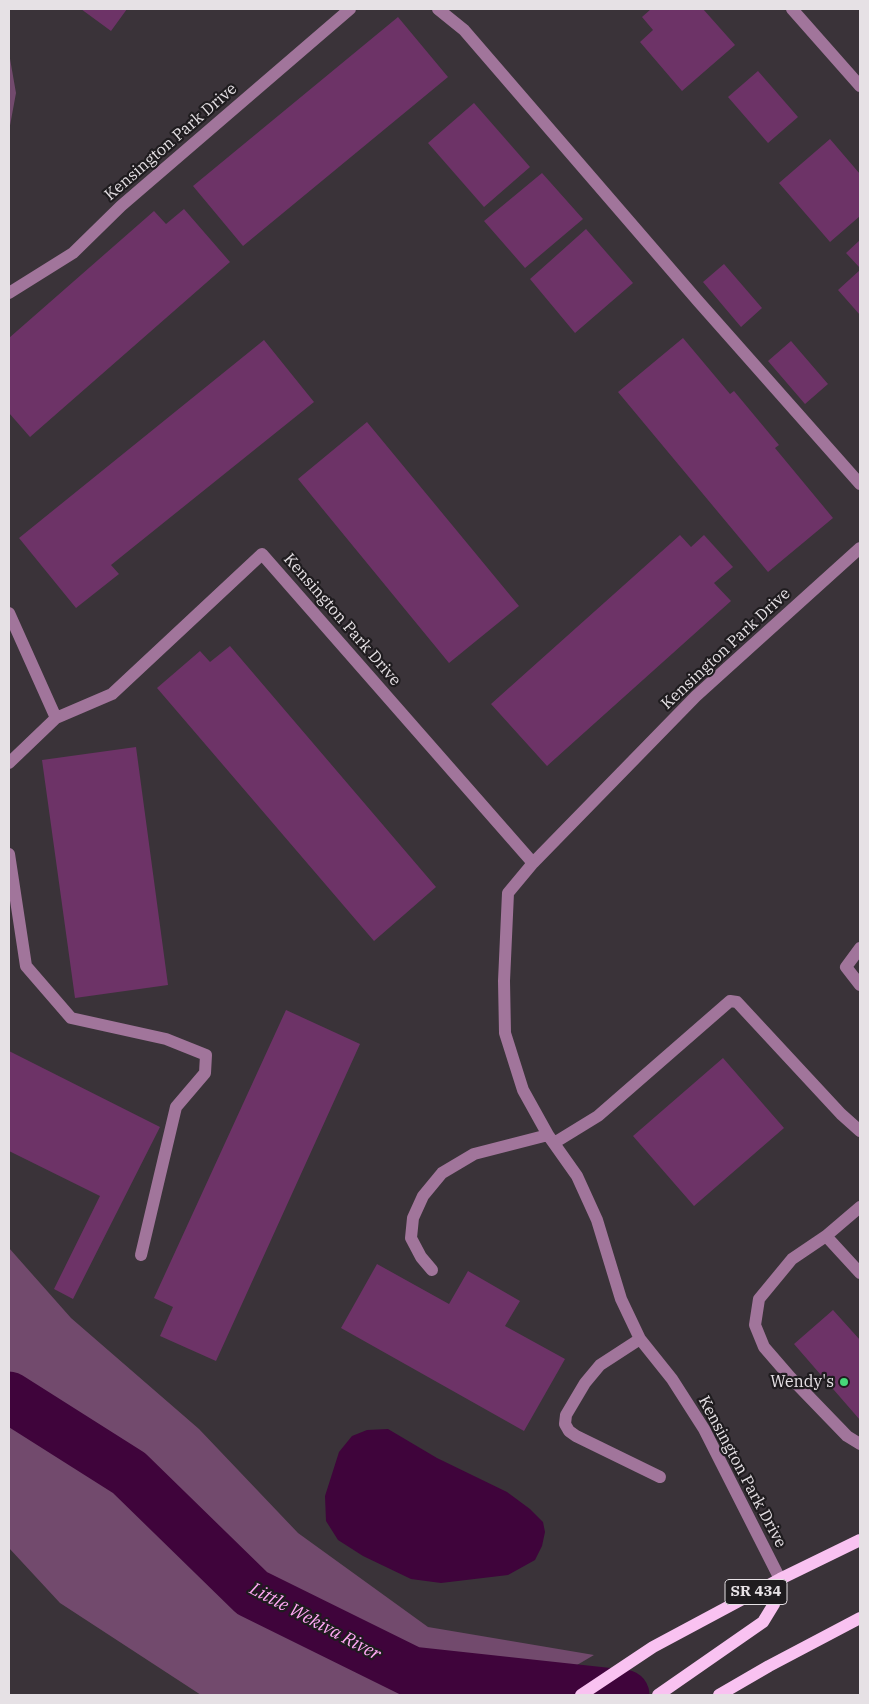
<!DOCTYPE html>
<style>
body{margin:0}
#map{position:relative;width:869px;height:1704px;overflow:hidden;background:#3a3339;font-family:"IBM Plex Serif",serif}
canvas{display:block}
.frame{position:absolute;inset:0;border:10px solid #e6e1e5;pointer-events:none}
</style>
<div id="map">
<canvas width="869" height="1704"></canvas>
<div class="frame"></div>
</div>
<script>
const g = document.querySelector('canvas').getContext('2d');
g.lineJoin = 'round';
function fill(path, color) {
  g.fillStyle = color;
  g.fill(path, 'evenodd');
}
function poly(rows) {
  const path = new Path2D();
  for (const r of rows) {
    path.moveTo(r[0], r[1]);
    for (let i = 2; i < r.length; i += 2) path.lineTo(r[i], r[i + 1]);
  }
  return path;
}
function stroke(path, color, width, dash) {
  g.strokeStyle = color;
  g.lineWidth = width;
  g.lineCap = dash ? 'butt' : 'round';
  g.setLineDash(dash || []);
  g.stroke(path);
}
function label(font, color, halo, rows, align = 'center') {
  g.font = font + ' "IBM Plex Serif",serif';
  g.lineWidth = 4.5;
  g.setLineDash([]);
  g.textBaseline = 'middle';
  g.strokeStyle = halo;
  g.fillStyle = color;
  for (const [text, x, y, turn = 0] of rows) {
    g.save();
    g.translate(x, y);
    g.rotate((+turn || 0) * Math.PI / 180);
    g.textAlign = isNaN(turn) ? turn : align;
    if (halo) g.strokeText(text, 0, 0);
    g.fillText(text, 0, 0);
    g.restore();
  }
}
fill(poly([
 [9,53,16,93,9,131],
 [9,1248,71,1318,199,1429,298,1533,428,1627,594,1655,560,1675,530,1695,201,1695,60,1603,9,1548]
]), '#724a6d');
fill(poly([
 [388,1429,437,1458,507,1492,530,1509,543,1522,545,1532,542,1546,535,1560,508,1575,441,1583,411,1579,363,1556,338,1540,326,1521,325,1496,339,1452,352,1436,367,1430]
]), '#3f043b');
stroke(poly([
 [9,1397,129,1473,252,1593,412,1672,624,1695]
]), '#3f043b', 51);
fill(poly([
 [81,9,127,9,111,31],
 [651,9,703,9,735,45,682,91,640,42,653,30,642,17],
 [398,17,448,77,243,246,193,186],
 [758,71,798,117,768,143,728,97],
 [474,103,530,167,484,207,428,143],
 [830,139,860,174,860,216,830,242,779,183],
 [542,173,583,219,525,268,484,221],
 [184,209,230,262,30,437,9,413,9,338,154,211,166,224],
 [586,229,633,283,575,333,530,279],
 [860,240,860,268,846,253],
 [724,264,762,308,741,327,703,282],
 [860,270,860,315,838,290],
 [683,338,730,394,734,391,779,445,775,448,833,518,768,572,618,392],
 [264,340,314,402,111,565,119,574,76,608,19,538],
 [791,341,828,384,805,404,768,361],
 [367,422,519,606,449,663,298,479],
 [680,535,691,547,704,535,733,567,714,583,731,601,547,766,491,704],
 [230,646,436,887,374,941,157,688,200,651,210,662],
 [136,747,168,985,75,998,42,760],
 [286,1010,360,1044,216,1361,160,1336,173,1307,154,1298],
 [9,1051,160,1127,73,1299,54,1289,100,1196,9,1151],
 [723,1058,784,1128,694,1206,633,1136],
 [377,1264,449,1304,468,1271,520,1301,505,1326,565,1359,524,1431,341,1328],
 [833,1310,860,1340,860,1420,794,1344]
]), '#6d3367');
stroke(poly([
 [438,9,464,30,698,301,860,484],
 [792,9,860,86],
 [9,293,73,253,121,206,350,9],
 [9,613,56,718],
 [9,763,56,718,112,694,262,554,533,863],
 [9,854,26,966,71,1018,166,1039,206,1055,205,1073,176,1107,141,1255],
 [860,948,846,967,860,985],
 [554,1143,598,1116,730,1001,737,1002,841,1114,860,1131],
 [860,1207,826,1236,860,1273],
 [826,1236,792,1259,759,1299,755,1325,764,1347,790,1377,847,1436,860,1444],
 [432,1270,421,1257,411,1238,413,1218,423,1196,442,1173,474,1154,548,1135],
 [640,1339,600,1365,585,1383,566,1415,565,1424,569,1431,576,1436,660,1477],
 [780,1579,704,1429,672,1379,640,1339,621,1299,597,1220,577,1176,548,1135,523,1090,505,1033,504,981,508,893,533,863,696,696,860,548]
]), '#a1759b', 12);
stroke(poly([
 [581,1695,653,1647,780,1579,860,1540],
 [658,1695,763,1622,774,1604,780,1579],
 [719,1695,769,1666,860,1618]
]), '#f9c2f1', 12);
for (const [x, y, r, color] of [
 [844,1382,5,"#47d779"]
]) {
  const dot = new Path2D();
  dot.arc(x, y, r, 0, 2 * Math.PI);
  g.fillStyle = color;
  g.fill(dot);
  stroke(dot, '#1f1c1f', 2);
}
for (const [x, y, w] of [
 [756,1592,62]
]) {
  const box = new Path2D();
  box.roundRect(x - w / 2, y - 12.5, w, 25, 4);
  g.fillStyle = '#1f1c1f';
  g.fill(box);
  stroke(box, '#e6e1e5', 1);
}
label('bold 15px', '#e6e1e5', null, [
 ["SR 434",756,1592]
]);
label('16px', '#e6e1e5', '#1f1c1f', [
 ["Kensington Park Drive",171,142,-41],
 ["Kensington Park Drive",342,620,49],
 ["Kensington Park Drive",726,649,-43],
 ["Kensington Park Drive",742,1472,62]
]);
label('16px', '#e6e1e5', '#1f1c1f', [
 ["Wendy's",834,1382]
], 'right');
label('italic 18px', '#ffa8f4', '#1f1c1f', [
 ["Little Wekiva River",315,1622,28]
]);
</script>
